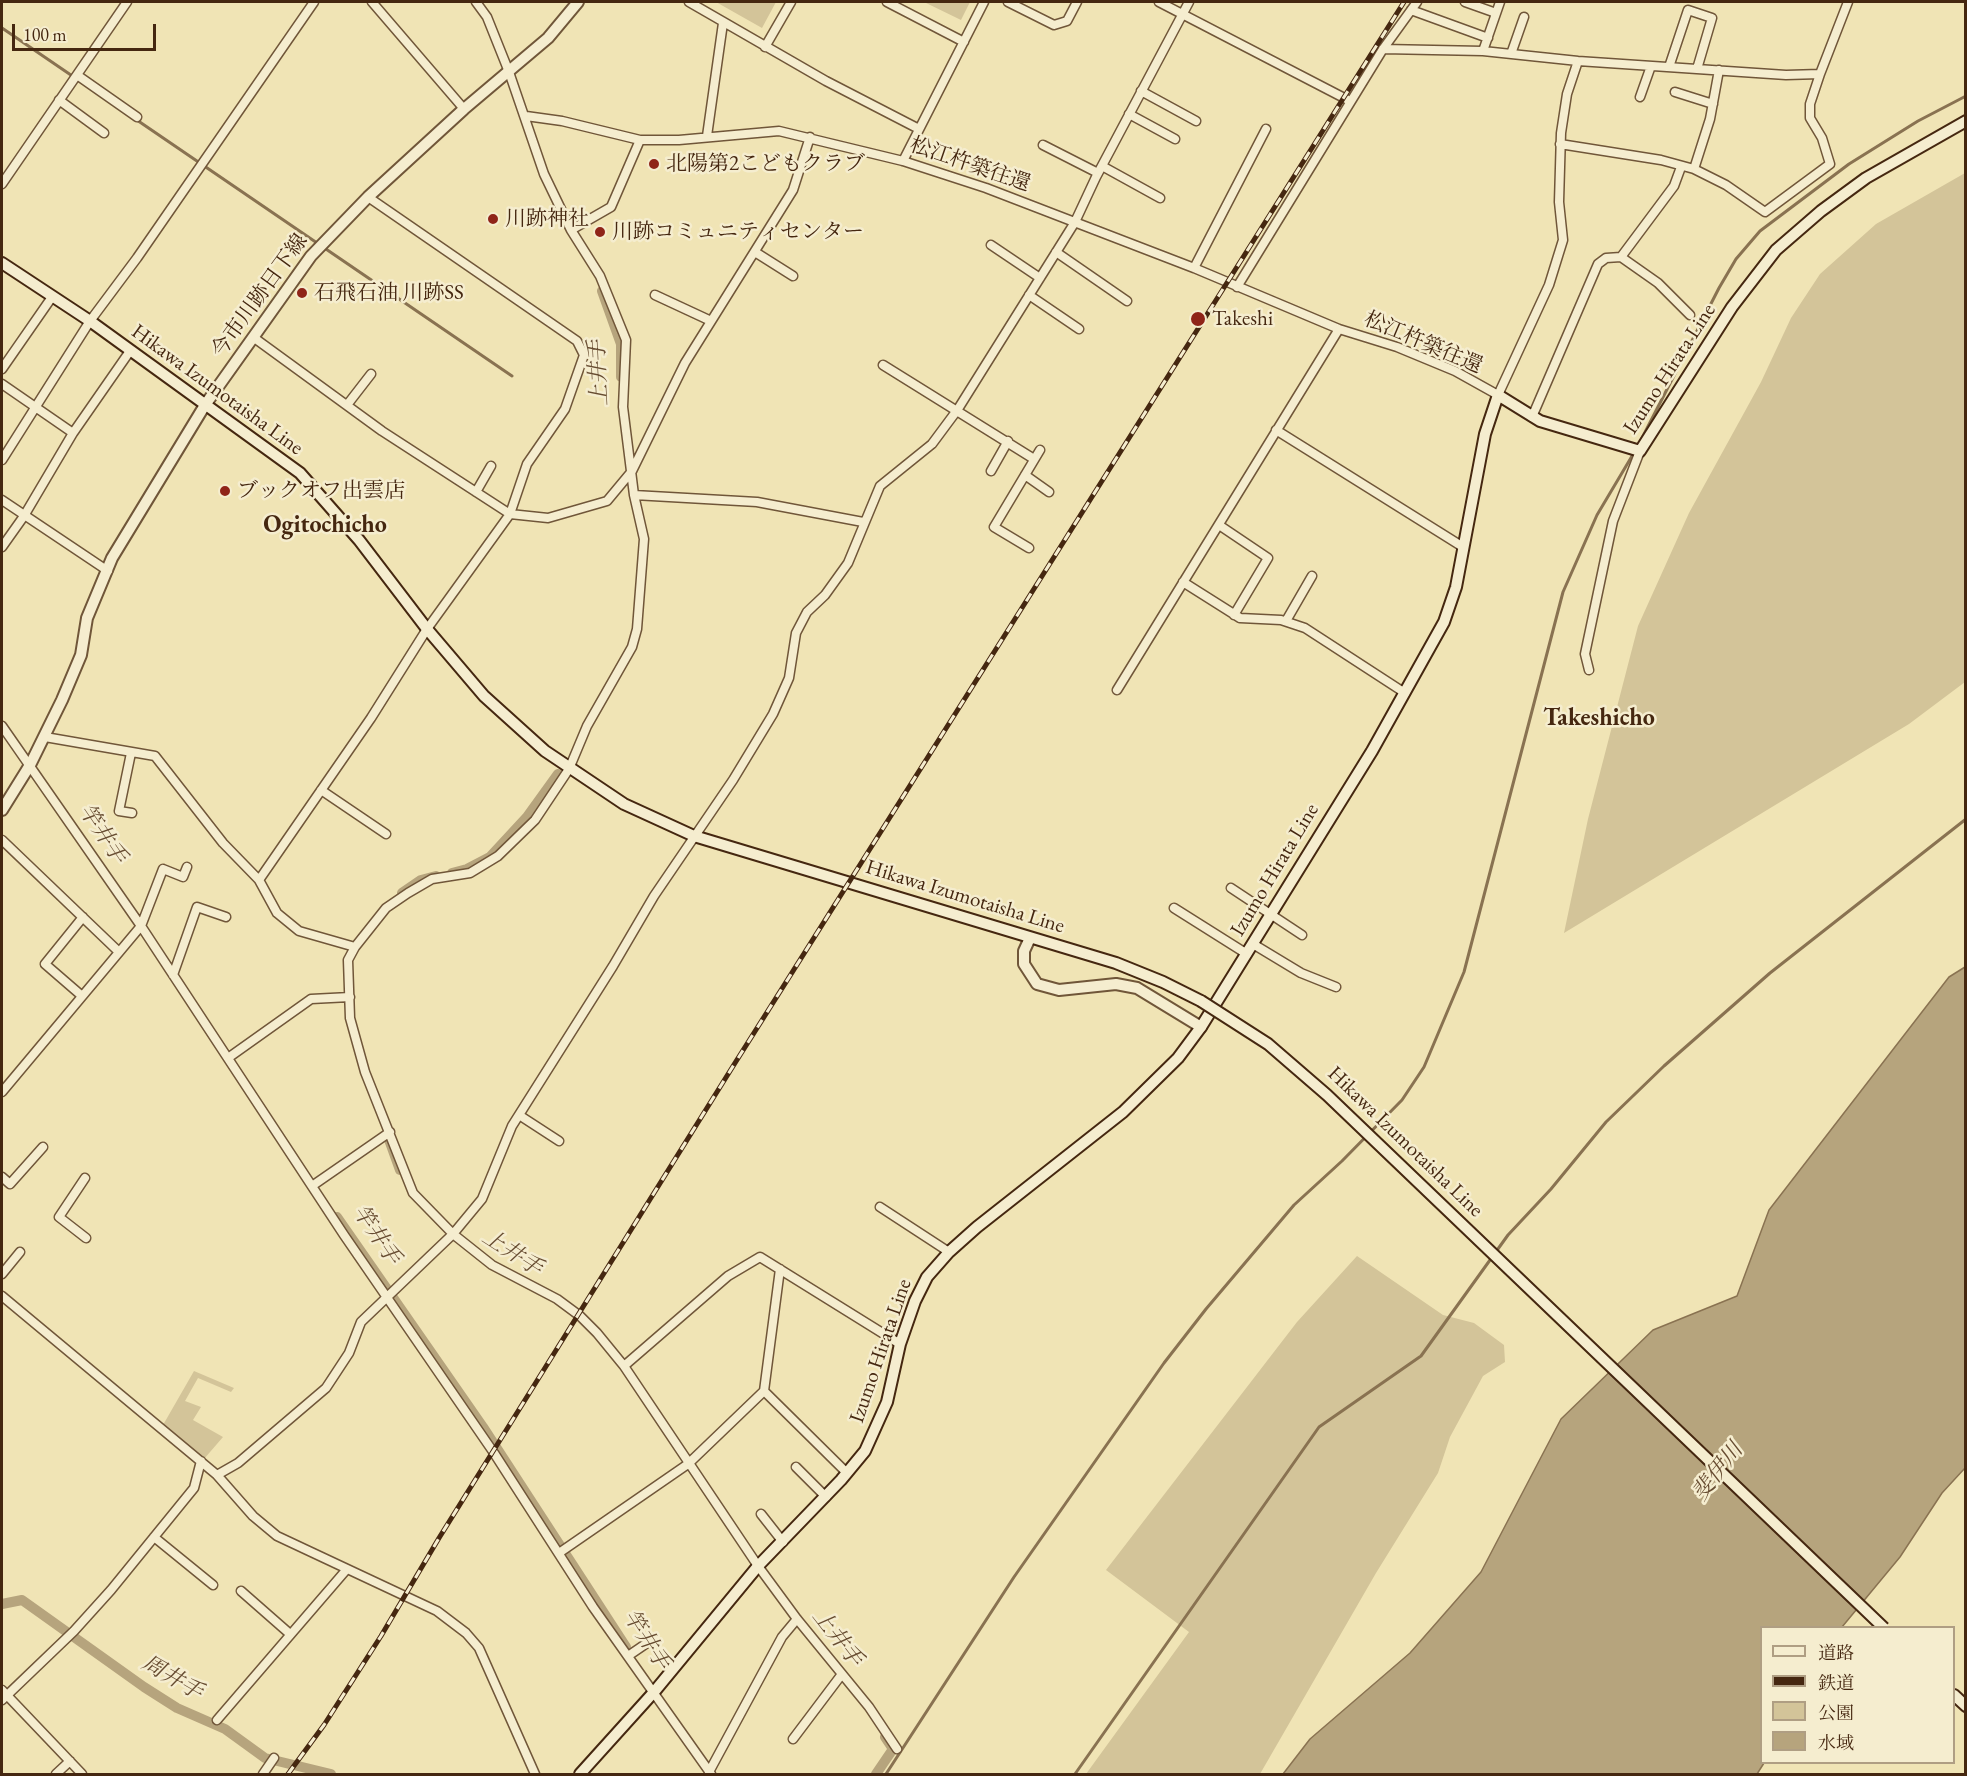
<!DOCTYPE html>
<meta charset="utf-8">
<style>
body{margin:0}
#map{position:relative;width:1967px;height:1776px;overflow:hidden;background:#f0e4b5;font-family:"EB Garamond","Noto Serif JP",serif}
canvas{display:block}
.frame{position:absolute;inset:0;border:3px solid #452710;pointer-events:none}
.legend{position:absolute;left:1760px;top:1626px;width:195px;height:138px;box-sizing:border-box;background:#f5edcf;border:2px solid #af9e83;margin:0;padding:8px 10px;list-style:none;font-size:18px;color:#452710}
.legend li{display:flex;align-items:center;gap:12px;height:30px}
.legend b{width:30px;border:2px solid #af9e83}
.scale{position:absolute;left:12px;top:24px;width:144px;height:27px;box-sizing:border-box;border:3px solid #452710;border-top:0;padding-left:8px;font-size:18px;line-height:21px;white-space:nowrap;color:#452710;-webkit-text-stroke:4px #f5edcf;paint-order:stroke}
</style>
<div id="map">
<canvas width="1967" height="1776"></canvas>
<div class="frame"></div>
<ul class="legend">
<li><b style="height:8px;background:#f5edcf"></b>道路</li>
<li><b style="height:8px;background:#452710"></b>鉄道</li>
<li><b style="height:16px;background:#d3c499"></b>公園</li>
<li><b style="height:16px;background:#b6a47d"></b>水域</li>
</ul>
<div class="scale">100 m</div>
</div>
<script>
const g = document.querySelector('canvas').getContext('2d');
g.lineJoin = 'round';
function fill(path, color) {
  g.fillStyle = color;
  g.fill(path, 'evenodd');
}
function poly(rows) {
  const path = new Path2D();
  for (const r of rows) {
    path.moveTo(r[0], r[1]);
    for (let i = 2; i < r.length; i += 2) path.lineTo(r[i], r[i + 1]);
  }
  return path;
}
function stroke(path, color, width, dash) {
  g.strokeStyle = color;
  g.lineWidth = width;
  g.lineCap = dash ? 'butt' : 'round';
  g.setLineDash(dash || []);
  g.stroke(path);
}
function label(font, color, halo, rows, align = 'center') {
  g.font = font + ' "EB Garamond","Noto Serif JP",serif';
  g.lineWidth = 5;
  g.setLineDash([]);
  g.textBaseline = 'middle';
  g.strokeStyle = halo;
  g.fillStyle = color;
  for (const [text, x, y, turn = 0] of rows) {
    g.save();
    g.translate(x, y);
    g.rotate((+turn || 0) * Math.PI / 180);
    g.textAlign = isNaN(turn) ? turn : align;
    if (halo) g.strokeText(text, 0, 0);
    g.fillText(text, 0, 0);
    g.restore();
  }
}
fill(poly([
 [716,2,776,2,762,28],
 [924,2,970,2,961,20],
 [1965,173,1965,682,1909,724,1564,933,1588,819,1638,626,1689,513,1761,382,1791,318,1820,274,1876,224],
 [1357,1256,1443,1315,1474,1323,1504,1345,1505,1362,1483,1376,1450,1437,1438,1473,1376,1573,1260,1774,1086,1774,1189,1632,1106,1570,1297,1322],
 [194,1371,234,1388,231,1392,198,1378,185,1401,201,1407,193,1420,223,1437,204,1459,163,1425]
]), '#d3c499');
const water = poly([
 [1965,967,1965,1468,1942,1493,1900,1557,1842,1627,1762,1628,1762,1762,1764,1763,1757,1774,1283,1774,1310,1739,1410,1653,1481,1572,1561,1419,1653,1330,1737,1296,1769,1210,1949,977,1965,967]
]);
fill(water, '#b6a47d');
stroke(water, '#897251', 1.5);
stroke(poly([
 [2,28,512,376],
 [1641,440,1719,288,1736,259,1760,231,1849,164,1918,121,1966,96],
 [886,1774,1014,1577,1164,1363,1206,1309,1294,1205,1342,1161,1402,1100,1424,1067,1464,972,1563,592,1597,515,1635,451],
 [1075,1774,1319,1427,1421,1356,1508,1235,1551,1189,1606,1122,1664,1066,1770,973,1966,819]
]), '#897251', 3);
stroke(poly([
 [602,291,621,344,621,377],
 [452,873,467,869,490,857,527,817,558,774],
 [402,893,421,880,436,876],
 [387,1134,400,1170],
 [337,1217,483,1427,626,1647],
 [2,1604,22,1600,144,1687,177,1708,225,1729,265,1758,331,1774],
 [876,1774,893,1749,885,1737]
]), '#b6a47d', 10);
const minor = poly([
 [372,2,464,109],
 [476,2,487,17,509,72,544,174,571,230,600,276,626,340,623,407,634,495,644,539,637,629,632,647,587,726,569,769,535,820,498,856,470,873,432,879,408,893,386,908,355,947,348,960,350,1018,365,1072,413,1193,453,1234,492,1265,557,1299,580,1316,597,1333,624,1366,758,1566,797,1619,869,1707,897,1749],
 [689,2,826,81,919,129],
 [887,2,964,42],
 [1008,2,1054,25,1067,21,1077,2],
 [1159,2,1350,101],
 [1465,2,1496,13],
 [1411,10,1488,38],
 [765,47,791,2],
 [1383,49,1483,51,1578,61,1786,75,1820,74,1848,2],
 [1483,51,1500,2],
 [1511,54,1524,17],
 [1669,67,1688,10,1712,18,1697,69],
 [77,75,137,117],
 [1141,91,1196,121],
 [1675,92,1713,104],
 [1640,97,1651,66],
 [59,100,104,133],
 [1129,114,1175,139],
 [526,116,562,121,640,140,679,140,779,131,903,161,986,188,1194,268,1339,329,1397,347,1455,371,1498,395,1549,285,1563,240,1559,202,1561,133,1567,94,1578,61],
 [707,136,723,23],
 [1560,144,1661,160,1694,169,1726,185,1765,212,1830,164,1822,138,1810,118,1810,104,1820,74],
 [1043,145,1098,173],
 [903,161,984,2],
 [1102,166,1160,198],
 [1694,169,1710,119,1719,70],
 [2,184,127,2],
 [571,230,611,207,640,140],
 [991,245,1040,278],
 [755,252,793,276],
 [1056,252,1127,301],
 [1621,257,1658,283,1690,315],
 [1194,268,1266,129],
 [1237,287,1383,49,1417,2],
 [655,295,711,321],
 [1029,295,1079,329],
 [253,337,382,431,510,514,548,518,607,501,632,471,685,363,793,190,810,137],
 [883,365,1034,459],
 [2,369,52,297],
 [2,384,73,433],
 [347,405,371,374],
 [1532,417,1598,264,1606,258,1621,257,1674,186,1681,167],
 [1276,430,1463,547],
 [2,460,90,321,137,258,314,2],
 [991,471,1008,441],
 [1025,475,1049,492],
 [476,492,491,466],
 [634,495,757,502,863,522],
 [2,500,108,571],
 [1219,525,1268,558,1234,615],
 [2,547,24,516,73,433,130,351],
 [1029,548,994,527,1040,450],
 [1183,582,1240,618,1281,620,1305,628,1405,693],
 [1286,621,1312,576],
 [1589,670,1585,654,1613,521,1640,451],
 [1117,690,1339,329],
 [2,726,141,926,344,1235,494,1453,593,1607,711,1774],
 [45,737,155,756,223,843,259,880,277,913,299,931,355,947],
 [131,753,119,811,132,813],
 [321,790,386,834],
 [2,840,119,952],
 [259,880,371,718,427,629,510,514,527,464,565,409,584,355,577,341,368,197],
 [1231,888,1302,935],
 [1174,908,1247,954],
 [1253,944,1301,973,1336,987],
 [173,975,197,907,226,917],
 [82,996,45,964,83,917],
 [228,1058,311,999,350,997],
 [2,1092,141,926,163,869,183,877,187,867],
 [519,1115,559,1141],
 [2,1177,10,1184,43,1147],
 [85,1178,59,1217,86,1238],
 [312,1186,390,1132],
 [880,1207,949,1252],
 [780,1269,764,1391,847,1473],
 [2,1274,20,1252],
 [2,1296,217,1475,253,1516,277,1536,437,1611,466,1633,479,1648,535,1774],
 [624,1366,728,1276,760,1257,900,1344],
 [796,1467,826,1497],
 [217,1475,238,1463,326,1388,349,1353,361,1322,453,1234,482,1199,512,1126,613,966,654,896,733,780,773,714,789,678,796,633,807,612,825,595,848,563,880,486,932,444,958,409,1075,222,1096,177,1189,2],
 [761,1514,783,1542],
 [154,1537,213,1585],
 [559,1553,688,1464,764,1391],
 [241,1591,290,1634],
 [628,1656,650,1641],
 [2,1690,82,1774],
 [2,1700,74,1631,111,1590,194,1488,201,1461],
 [217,1720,347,1569],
 [793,1739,842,1674],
 [709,1772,782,1637,797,1619],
 [56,1774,70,1761],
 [263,1774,274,1758]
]);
const tertiary = poly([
 [2,810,30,765,62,700,81,655,87,618,112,558,205,405,311,256,368,197,464,109,548,38,578,2],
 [1030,938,1024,951,1024,964,1037,984,1059,990,1116,984,1137,988,1201,1027]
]);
const secondary = poly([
 [2,263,90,321,300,473,359,540,427,629,484,696,545,751,624,804,694,836,1116,963,1163,982,1201,1001],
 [1954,1695,1966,1706],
 [580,1774,654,1692,758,1566,841,1480,865,1451,887,1402,900,1344,915,1301,927,1277,949,1252,977,1227,1123,1112,1178,1058,1201,1027,1372,751,1444,622,1456,587,1485,434,1498,395,1540,421,1640,451,1732,307,1776,250,1821,211,1866,178,1966,121]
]);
stroke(minor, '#705639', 11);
stroke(tertiary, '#705639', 14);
stroke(secondary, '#452710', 14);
stroke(minor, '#f5edcf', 8);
stroke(tertiary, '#f5edcf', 10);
stroke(secondary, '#f5edcf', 10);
const rail = poly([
 [288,1774,324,1725,381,1636,439,1538,735,1063,1404,2]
]);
stroke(rail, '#452710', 5);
stroke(rail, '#f5edcf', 3, [9]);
const secondaryBridge = poly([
 [1201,1001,1268,1044,1327,1095,1884,1628]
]);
stroke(secondaryBridge, '#452710', 14, []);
stroke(secondaryBridge, '#f5edcf', 10);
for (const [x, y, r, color] of [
 [654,164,6,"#8f2418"],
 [493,219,6,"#8f2418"],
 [600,232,6,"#8f2418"],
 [302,293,6,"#8f2418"],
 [1198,319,8,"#8f2418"],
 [225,491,6,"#8f2418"]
]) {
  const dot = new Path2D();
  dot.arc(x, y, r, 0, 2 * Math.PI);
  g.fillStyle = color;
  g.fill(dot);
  stroke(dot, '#f5edcf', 2);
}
label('21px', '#452710', '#f5edcf', [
 ["北陽第2こどもクラブ",666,164],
 ["川跡神社",505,219],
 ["川跡コミュニティセンター",612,232],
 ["石飛石油 川跡SS",314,293],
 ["Takeshi",1212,319],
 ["ブックオフ出雲店",237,491]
], 'left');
label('21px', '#452710', '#f5edcf', [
 ["松江杵築往還",970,165,19],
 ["今市川跡日下線",260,296,-54],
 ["松江杵築往還",1423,343,23],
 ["Izumo Hirata Line",1670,369,-57],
 ["Hikawa Izumotaisha Line",217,390,36],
 ["Izumo Hirata Line",1275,870,-59],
 ["Hikawa Izumotaisha Line",965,897,17],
 ["Hikawa Izumotaisha Line",1405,1142,44],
 ["Izumo Hirata Line",881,1351,-71]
]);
label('italic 22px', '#674c31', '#f5edcf', [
 ["上井手",599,373,-93],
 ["竿井手",102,834,56],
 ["竿井手",376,1235,56],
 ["上井手",512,1253,33],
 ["斐伊川",1718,1472,-52],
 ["上井手",837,1638,52],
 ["竿井手",646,1640,57],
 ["周井手",172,1678,30]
]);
label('bold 24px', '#452710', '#f5edcf', [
 ["Ogitochicho",325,525],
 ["Takeshicho",1599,718]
]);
</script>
